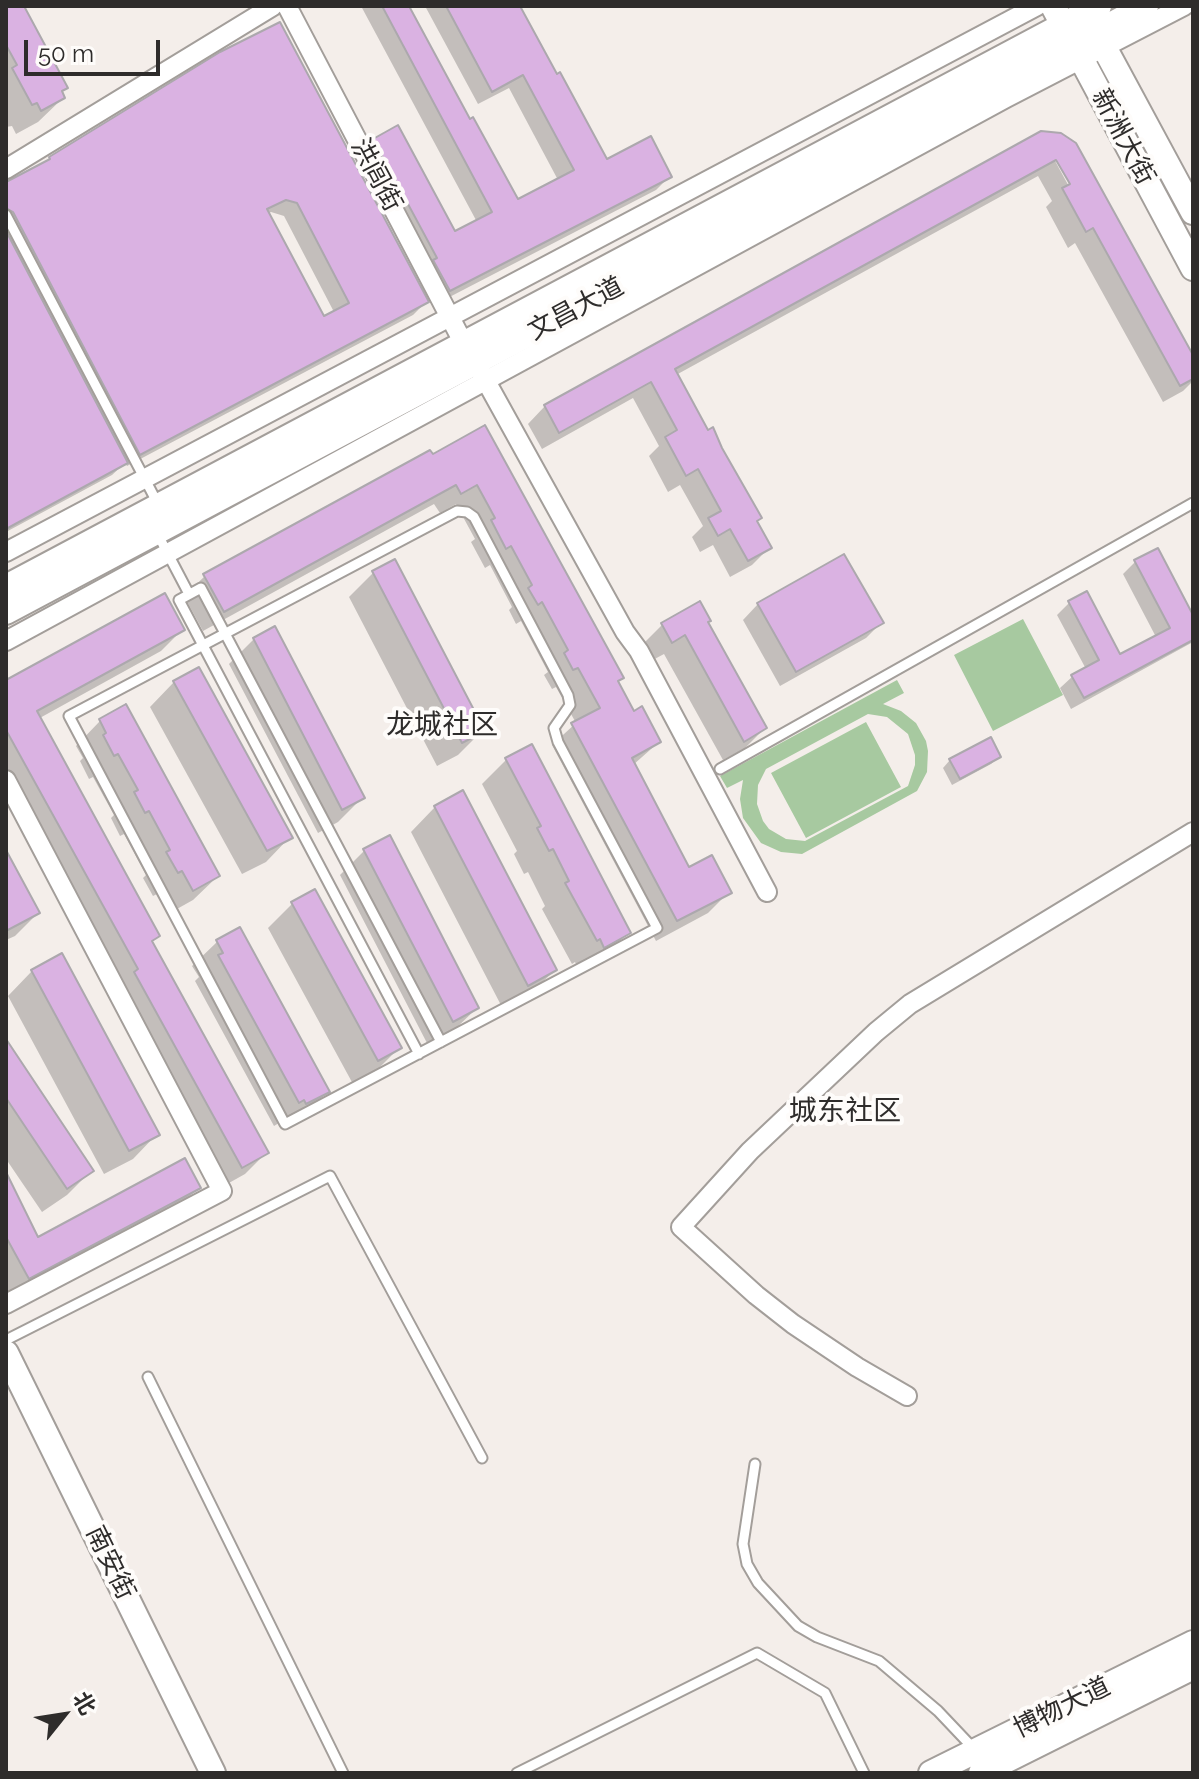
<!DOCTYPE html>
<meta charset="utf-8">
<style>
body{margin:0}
#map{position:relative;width:1199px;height:1779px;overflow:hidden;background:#f4eeea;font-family:Raleway,"Noto Sans SC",sans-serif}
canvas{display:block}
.frame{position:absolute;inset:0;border:8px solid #2e2c2b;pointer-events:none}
.north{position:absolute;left:24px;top:1675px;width:80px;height:80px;-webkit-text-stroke:6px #fefcfa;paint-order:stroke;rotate:60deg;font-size:22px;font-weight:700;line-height:32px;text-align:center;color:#2e2c2b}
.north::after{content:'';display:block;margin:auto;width:28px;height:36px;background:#2e2c2b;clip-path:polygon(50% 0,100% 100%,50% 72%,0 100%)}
.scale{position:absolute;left:24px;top:40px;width:136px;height:36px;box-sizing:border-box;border:4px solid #2e2c2b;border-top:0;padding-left:10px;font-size:24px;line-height:28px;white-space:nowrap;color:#2e2c2b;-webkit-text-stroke:6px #fefcfa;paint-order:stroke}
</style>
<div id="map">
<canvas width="1199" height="1779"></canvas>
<div class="frame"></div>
<div class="north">北</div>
<div class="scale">50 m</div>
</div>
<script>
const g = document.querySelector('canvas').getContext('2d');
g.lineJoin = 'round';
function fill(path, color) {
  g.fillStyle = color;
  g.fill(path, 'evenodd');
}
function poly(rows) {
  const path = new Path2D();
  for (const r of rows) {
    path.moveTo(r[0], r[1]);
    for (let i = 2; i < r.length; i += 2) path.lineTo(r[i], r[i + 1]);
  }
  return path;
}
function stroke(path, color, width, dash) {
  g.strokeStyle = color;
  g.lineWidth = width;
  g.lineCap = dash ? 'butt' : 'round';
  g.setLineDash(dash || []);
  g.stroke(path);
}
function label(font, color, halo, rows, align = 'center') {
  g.font = font + ' Raleway,"Noto Sans SC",sans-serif';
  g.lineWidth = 8;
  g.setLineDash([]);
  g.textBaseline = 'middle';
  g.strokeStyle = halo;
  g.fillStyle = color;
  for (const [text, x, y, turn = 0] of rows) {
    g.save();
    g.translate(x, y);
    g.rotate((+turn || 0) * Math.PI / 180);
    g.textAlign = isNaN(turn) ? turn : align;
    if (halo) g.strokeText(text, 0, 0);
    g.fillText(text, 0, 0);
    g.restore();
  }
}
fill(poly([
 [1023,619,1063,695,993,731,954,655],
 [897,680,904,693,883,704,901,711,916,723,926,741,928,751,927,772,917,791,802,854,781,852,761,843,743,818,740,799,743,780,727,788,720,776],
 [868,714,887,717,908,734,915,755,915,765,908,786,805,841,786,839,769,829,763,821,757,804,758,785,766,769],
 [866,722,901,787,806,838,771,773]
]), '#a7c9a0');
fill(poly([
 [6,6,22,6,66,87,60,93,63,98,38,122,16,134,12,126,6,127],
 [361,6,407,6,469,121,517,201,558,180,509,88,478,104,425,6,518,6,607,162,670,176,656,190,436,304,360,154,374,140,454,233,477,222],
 [221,54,426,302,413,315,127,466,125,463,112,475,6,532,6,186],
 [271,212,284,216,334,312,323,318,267,214],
 [1041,133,1193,359,1193,381,1183,391,1163,402,1075,243,1068,248,1046,207,1052,201,1038,176,676,375,769,548,752,565,730,577,713,545,700,552,692,537,703,526,680,485,668,492,649,456,659,446,633,398,542,449,528,424,545,406],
 [1054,159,1058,159,1076,192,1073,194],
 [484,428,633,713,659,742,633,765,688,869,729,892,708,913,656,941,552,745,576,723,556,687,552,689,544,675,548,672,521,621,516,624,509,610,512,607,490,565,485,568,471,542,475,539,456,504,440,513,434,504,203,631,184,596,205,576],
 [1135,562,1193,619,1193,642,1071,709,1060,688,1073,676,1086,669,1057,615,1069,603,1119,657,1156,637,1123,574],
 [374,572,482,731,458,755,437,766,349,597],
 [758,604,881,623,866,638,780,686,743,620],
 [706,623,765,728,745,748,723,760,664,654,651,661,642,645,662,625],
 [183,629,161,651,38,719,158,936,151,943,266,1153,245,1174,220,1188,6,790,6,683],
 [254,639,362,798,338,822,318,833,229,664],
 [174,682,290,837,266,862,242,874,150,707],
 [100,721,218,876,193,900,168,914,157,894,153,896,143,878,146,875,124,834,120,836,111,818,114,815,93,777,89,779,80,761,83,758,76,746],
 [999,757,991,764,952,785,943,768,950,760],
 [506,760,628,933,604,957,579,970,575,962,572,964,542,909,545,906,528,872,524,874,514,854,517,851,482,784],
 [435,807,555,970,530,994,503,1009,411,832],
 [364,851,477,1008,452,1032,428,1045,340,875],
 [6,854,38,913,15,936,6,940],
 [292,904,400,1047,375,1072,353,1084,268,928],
 [217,942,328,1091,304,1116,281,1127,279,1123,274,1126,195,981,199,977,192,966],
 [32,971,157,1134,133,1159,104,1174,8,996],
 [6,1043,91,1171,67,1195,42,1212,6,1159],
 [6,1177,38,1240,199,1187,174,1212,6,1300]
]), '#0003');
const building = poly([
 [6,6,24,6,68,88,62,91,65,98,41,111,37,103,32,105,12,68,17,65,6,45,6,6],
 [382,6,409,6,470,119,473,117,518,199,574,170,523,75,492,92,446,6,520,6,557,74,560,72,607,159,651,136,672,177,450,291,433,260,437,258,373,139,398,125,455,231,492,212,382,6],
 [280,22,429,302,140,455,13,212,6,208,6,182,50,159,49,157,220,52,280,22],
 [286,200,297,203,349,303,324,316,267,209,286,200],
 [1041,131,1061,133,1076,143,1193,355,1193,379,1180,386,1093,228,1086,232,1062,188,1070,184,1056,160,675,369,708,430,713,427,722,448,762,518,757,521,772,548,748,561,730,529,718,536,708,518,721,511,698,469,686,476,665,437,677,430,651,382,559,433,544,405,1041,131],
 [6,231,128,463,6,529,6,231],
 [485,425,624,678,618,681,634,711,642,706,661,742,632,758,689,867,712,855,732,893,677,921,571,723,600,708,578,668,573,670,564,653,568,650,542,602,538,605,528,588,532,585,511,546,506,549,491,520,495,518,477,485,461,494,456,485,224,612,203,574,430,450,433,454,485,425],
 [1158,548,1193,615,1193,640,1084,698,1071,675,1099,660,1068,601,1087,591,1120,654,1170,628,1134,560,1158,548],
 [844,554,884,623,796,672,757,603,844,554],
 [395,559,485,731,462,743,372,571,395,559],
 [165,593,185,630,37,711,160,936,152,941,269,1153,242,1168,134,972,138,969,6,730,6,680,165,593],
 [700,601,711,621,708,622,767,728,744,742,685,635,672,643,661,623,700,601],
 [275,626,365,798,342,810,253,638,275,626],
 [199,667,293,838,267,851,173,681,199,667],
 [126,704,220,876,193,891,182,871,178,873,166,852,170,850,149,811,145,813,134,792,138,790,118,754,114,756,103,735,106,733,99,719,126,704],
 [991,737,1001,757,960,779,949,759,991,737],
 [532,744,631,933,604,948,600,939,597,941,565,883,569,881,553,849,549,851,537,828,541,826,505,758,532,744],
 [463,790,557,970,528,986,434,806,463,790],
 [390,835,479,1008,453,1022,363,849,390,835],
 [6,850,40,913,6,931,6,850],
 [315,889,402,1048,378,1061,291,902,315,889],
 [240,927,330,1092,306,1104,304,1100,299,1103,218,955,223,953,216,940,240,927],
 [62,953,160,1135,129,1151,31,970,62,953],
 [6,1039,94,1171,67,1189,6,1098,6,1039],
 [185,1158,201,1188,29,1279,6,1237,6,1172,38,1237,185,1158]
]);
fill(building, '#dab2e2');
stroke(building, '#aca8ad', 2);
const lane = poly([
 [6,215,159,506],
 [457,511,467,512,474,517,568,695,570,705,554,728,558,742,657,928,285,1124,69,716,457,511],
 [157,533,189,594],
 [720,769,1193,503],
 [419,1054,179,600,201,588,441,1042],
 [6,1340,330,1176,482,1458],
 [148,1377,343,1773],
 [755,1464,743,1544,747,1564,758,1583,798,1626,817,1637,879,1661,938,1711,974,1749],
 [517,1773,757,1653,825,1693,864,1773]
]);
const street = poly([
 [287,6,464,344],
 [6,169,273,6],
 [481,372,625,632,639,651,767,892],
 [6,552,1037,6],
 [6,641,1006,98,1184,6],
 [6,780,222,1191,6,1304],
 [907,1396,857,1367,793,1324,756,1295,681,1227,750,1151,876,1032,910,1004,1193,832]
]);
const secondary = poly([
 [1053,6,1193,268],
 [1090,21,1193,212],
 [6,587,1099,6],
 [6,612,1146,6],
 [6,1353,213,1773],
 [931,1773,1193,1643],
 [981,1773,1193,1667]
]);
stroke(lane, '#a39e9a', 13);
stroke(street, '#a39e9a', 22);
stroke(secondary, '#a39e9a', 28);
stroke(lane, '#fff', 9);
stroke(street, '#fff', 18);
stroke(secondary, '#fff', 24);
label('26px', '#2e2c2b', '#fefcfa', [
 ["新洲大街",1123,137,62],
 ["洪闾街",376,175,62],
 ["文昌大道",576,309,-28],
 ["南安街",110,1563,64],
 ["博物大道",1062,1708,-26]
]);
label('28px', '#2e2c2b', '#fefcfa', [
 ["龙城社区",442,726],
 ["城东社区",845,1112]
]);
</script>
